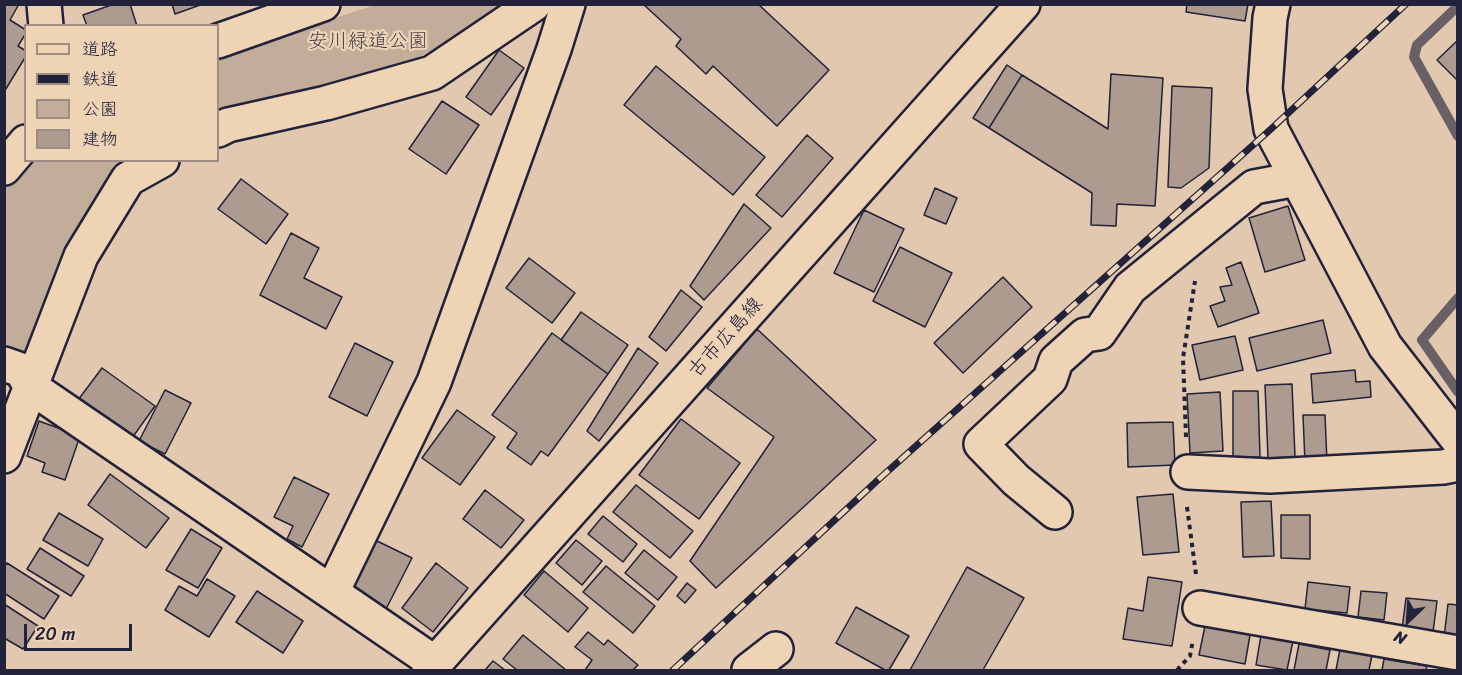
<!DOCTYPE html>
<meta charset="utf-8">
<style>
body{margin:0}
#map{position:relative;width:1462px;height:675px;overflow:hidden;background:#e2c8ae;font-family:Sriracha,"Klee One",sans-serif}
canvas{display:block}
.frame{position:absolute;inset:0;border:6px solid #22223b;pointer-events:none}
.legend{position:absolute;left:24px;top:24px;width:195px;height:138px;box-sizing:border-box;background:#eed3b5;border:2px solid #9c8c84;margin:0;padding:8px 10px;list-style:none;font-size:18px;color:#22223b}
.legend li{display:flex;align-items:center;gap:12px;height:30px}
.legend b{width:30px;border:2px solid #9c8c84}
.north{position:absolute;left:1378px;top:591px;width:60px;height:60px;-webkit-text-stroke:4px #eed3b5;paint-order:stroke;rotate:205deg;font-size:16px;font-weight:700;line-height:24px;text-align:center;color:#22223b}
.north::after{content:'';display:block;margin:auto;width:21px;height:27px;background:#22223b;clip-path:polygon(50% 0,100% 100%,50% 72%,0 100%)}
.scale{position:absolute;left:24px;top:624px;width:108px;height:27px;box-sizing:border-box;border:3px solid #22223b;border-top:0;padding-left:8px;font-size:18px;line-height:21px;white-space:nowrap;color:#22223b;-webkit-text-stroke:4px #eed3b5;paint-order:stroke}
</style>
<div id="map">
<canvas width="1462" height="675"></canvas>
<div class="frame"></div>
<ul class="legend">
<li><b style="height:8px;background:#eed3b5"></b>道路</li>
<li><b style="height:8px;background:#22223b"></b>鉄道</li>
<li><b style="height:16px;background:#c2ad9b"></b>公園</li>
<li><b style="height:16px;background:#ac9b8e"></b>建物</li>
</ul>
<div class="north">N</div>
<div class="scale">20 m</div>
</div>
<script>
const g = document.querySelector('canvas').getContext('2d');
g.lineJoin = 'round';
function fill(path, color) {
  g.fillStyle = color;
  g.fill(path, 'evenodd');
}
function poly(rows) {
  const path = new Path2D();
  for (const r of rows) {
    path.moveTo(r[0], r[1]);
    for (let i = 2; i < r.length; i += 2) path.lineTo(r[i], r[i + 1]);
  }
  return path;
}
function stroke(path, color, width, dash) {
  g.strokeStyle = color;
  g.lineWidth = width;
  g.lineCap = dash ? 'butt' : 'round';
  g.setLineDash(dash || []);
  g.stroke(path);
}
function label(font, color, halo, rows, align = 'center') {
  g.font = font + ' Sriracha,"Klee One",sans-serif';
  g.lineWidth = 4.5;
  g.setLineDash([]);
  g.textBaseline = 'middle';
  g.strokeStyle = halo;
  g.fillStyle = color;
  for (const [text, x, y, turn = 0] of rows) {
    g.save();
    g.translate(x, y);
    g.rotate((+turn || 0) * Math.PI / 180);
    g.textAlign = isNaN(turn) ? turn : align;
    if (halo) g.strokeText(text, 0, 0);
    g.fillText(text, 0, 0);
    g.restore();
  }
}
fill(poly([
 [375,5,503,5,469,35,380,74,218,113,218,56],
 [26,161,122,161,88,212,29,356,5,347,5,184]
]), '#c2ad9b');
stroke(poly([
 [1458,6,1417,45,1414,57,1458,136],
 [1458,298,1422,340,1458,392]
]), '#696066', 10);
const building = poly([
 [4,4,19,4,10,20,26,30,26,33,18,46,26,51,26,56,4,92,4,4],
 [114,4,130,4,137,26,87,26,83,15,114,4],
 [172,4,203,4,175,14,172,4],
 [643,4,758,4,829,70,777,126,713,66,706,74,676,46,681,39,643,4],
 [1187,4,1248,4,1245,21,1186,12,1187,4],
 [1458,40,1458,81,1437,60,1458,40],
 [499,50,524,68,491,115,466,97,499,50],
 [1007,65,1022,75,989,128,973,118,1007,65],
 [656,66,765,157,733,195,624,105,656,66],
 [1111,74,1163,78,1155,206,1117,204,1116,226,1091,225,1092,193,989,128,1022,75,1108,129,1111,74],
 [1172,86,1212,88,1209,168,1181,188,1168,187,1172,86],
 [442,101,479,125,446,174,409,149,442,101],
 [807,135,833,158,782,217,756,195,807,135],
 [241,179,288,214,266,244,218,209,241,179],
 [935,188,957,198,946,224,924,215,935,188],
 [744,204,771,228,704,300,690,286,744,204],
 [1288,206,1305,260,1265,272,1249,218,1288,206],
 [864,210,904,229,874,292,834,273,864,210],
 [291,233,319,248,304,278,342,297,326,329,260,295,291,233],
 [900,247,952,273,925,327,873,301,900,247],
 [529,258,575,293,552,323,506,288,529,258],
 [1241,262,1259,313,1218,327,1210,306,1225,301,1220,287,1232,285,1226,268,1241,262],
 [1003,277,1032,307,963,373,934,343,1003,277],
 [681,290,702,307,666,351,649,337,681,290],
 [581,312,628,345,608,374,561,340,581,312],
 [1323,320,1331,353,1257,371,1249,338,1323,320],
 [757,329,876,440,716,588,690,561,774,437,707,388,757,329],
 [552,333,608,374,548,456,541,451,531,465,507,448,517,433,492,415,552,333],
 [1235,336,1243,370,1200,380,1192,345,1235,336],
 [355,343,393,362,367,416,329,397,355,343],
 [638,348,658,363,599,441,587,431,638,348],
 [102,368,155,406,132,438,78,400,102,368],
 [1355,370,1356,382,1370,381,1371,397,1313,403,1311,374,1355,370],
 [1292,384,1295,457,1268,458,1265,385,1292,384],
 [165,390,191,403,165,454,139,441,165,390],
 [1233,391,1258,391,1260,457,1233,458,1233,391],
 [1220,392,1223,451,1190,453,1187,394,1220,392],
 [457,410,495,437,460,485,422,458,457,410],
 [1303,415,1325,415,1327,462,1305,463,1303,415],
 [681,419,740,463,699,519,639,475,681,419],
 [39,421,80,436,65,480,42,472,45,463,27,456,39,421],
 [1173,422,1175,465,1128,467,1127,423,1173,422],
 [110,474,169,518,146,548,88,505,110,474],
 [294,477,329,494,302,547,287,539,293,526,274,517,294,477],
 [636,485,693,531,670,558,613,512,636,485],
 [485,490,524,520,501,548,463,519,485,490],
 [1173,494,1179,552,1143,555,1137,497,1173,494],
 [1271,501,1274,556,1243,557,1241,502,1271,501],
 [59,513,103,539,88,566,43,540,59,513],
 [1281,515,1310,515,1310,559,1281,558,1281,515],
 [603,516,637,544,623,562,588,534,603,516],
 [191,529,222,548,198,588,166,570,191,529],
 [375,540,412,558,385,611,349,593,375,540],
 [576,540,602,561,582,585,556,563,576,540],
 [40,548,84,576,71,596,27,569,40,548],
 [644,550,677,577,658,600,625,573,644,550],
 [7,563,59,596,44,619,4,593,4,567,7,563],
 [436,563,468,588,433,632,402,608,436,563],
 [606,566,655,606,633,633,583,592,606,566],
 [967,567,1024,598,983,670,910,670,967,567],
 [544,571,588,608,568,632,524,595,544,571],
 [1148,577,1182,582,1172,646,1123,639,1128,608,1143,611,1148,577],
 [207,579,235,596,209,637,165,610,179,586,197,596,207,579],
 [1308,582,1350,587,1347,613,1305,609,1308,582],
 [687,583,696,590,685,603,677,596,687,583],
 [257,591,303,621,283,653,236,622,257,591],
 [1361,591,1387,593,1384,620,1358,617,1361,591],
 [1406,598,1437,601,1433,632,1402,629,1406,598],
 [4,604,38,626,23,649,4,638,4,604],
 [1448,604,1458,605,1458,638,1444,637,1448,604],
 [856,607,909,636,889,670,885,670,836,643,856,607],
 [1205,626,1250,635,1245,664,1199,655,1205,626],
 [588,632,604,645,608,640,638,665,633,670,585,670,592,660,575,647,588,632],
 [523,635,566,670,517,670,503,659,523,635],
 [1261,635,1293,641,1287,670,1256,665,1261,635],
 [1299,644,1330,650,1326,670,1294,670,1299,644],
 [1340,649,1372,655,1369,670,1336,670,1340,649],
 [1384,659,1427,666,1426,670,1382,670,1384,659],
 [493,661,505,670,485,670,493,661]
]);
fill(building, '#ac9b8e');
stroke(building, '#22223b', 1.5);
const minor = poly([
 [44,4,46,26],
 [1273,4,1270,18,1265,89,1271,129,1385,346,1458,440],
 [218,41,323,4],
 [218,130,228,125,326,103,432,73,534,4],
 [4,168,26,142],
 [4,364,21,370,31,387,435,663],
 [4,456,81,256,128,179,162,160],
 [1188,472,1270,476,1443,467,1458,464],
 [1055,512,1016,480,981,444,1050,379,1056,361,1085,335,1099,333,1130,288,1254,187,1297,179],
 [332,592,434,382,554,49,568,4],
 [1200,608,1458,653],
 [749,670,776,649]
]);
const major = poly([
 [429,670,1023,4]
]);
stroke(minor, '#22223b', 38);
stroke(major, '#22223b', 38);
stroke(poly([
 [1186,437,1183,358,1195,281],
 [1187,507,1196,574],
 [1177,670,1190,656,1193,640]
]), '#22223b', 4, [4.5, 4.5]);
stroke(minor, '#eed3b5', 33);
stroke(major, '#eed3b5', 33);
const rail = poly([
 [673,670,879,479,1271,129,1406,4]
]);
stroke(rail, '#22223b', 7);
stroke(rail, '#eed3b5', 4.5, [14]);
label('20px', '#423e4e', '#eed3b5', [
 ["安川緑道公園",368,42]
]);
label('20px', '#22223b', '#eed3b5', [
 ["古市広島線",726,338,-48]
]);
</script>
